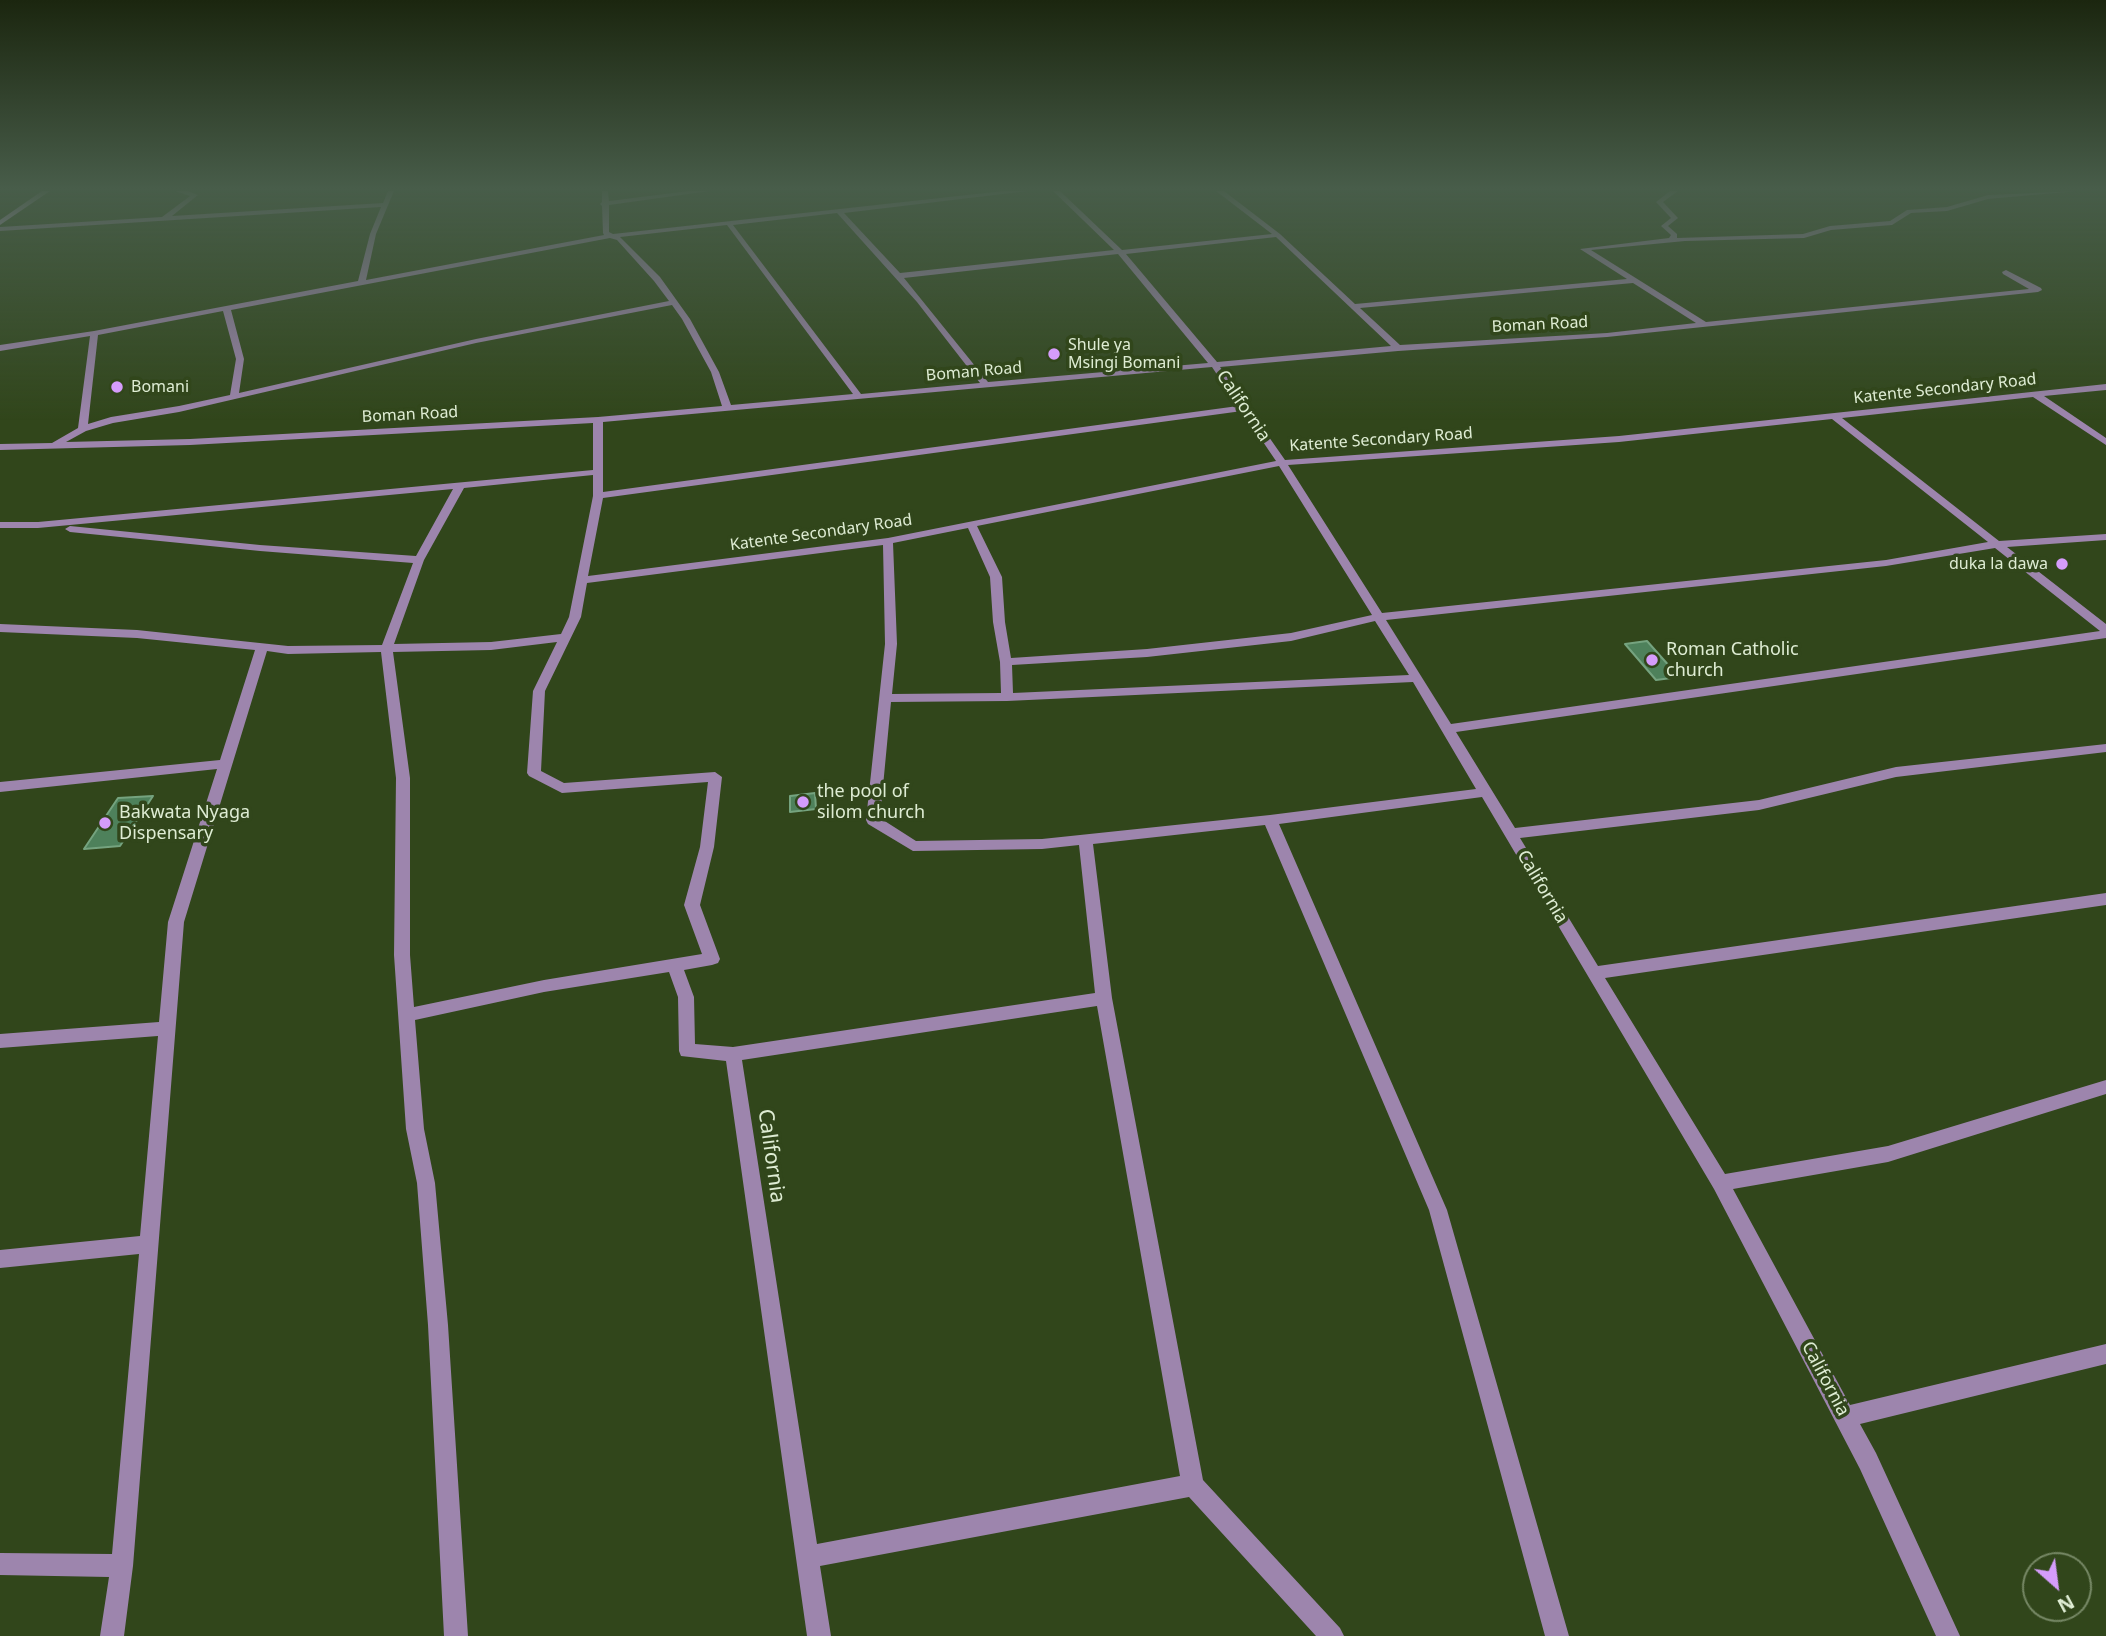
<!DOCTYPE html>
<style>
body{margin:0}
#map{position:relative;width:2106px;height:1636px;overflow:hidden;background:#31461b;font-family:"Noto Sans",sans-serif}
canvas{display:block}
.north{position:absolute;left:2022px;top:1552px;width:70px;height:70px;box-sizing:border-box;background:#31461b;border:2px solid #768865;border-radius:50%;rotate:152deg;font-size:19px;font-weight:700;line-height:28px;text-align:center;color:#deecd3}
.north::after{content:'';display:block;margin:auto;width:24px;height:32px;background:#d59cfb;clip-path:polygon(50% 0,100% 100%,50% 72%,0 100%)}
</style>
<div id="map">
<canvas width="2106" height="1636"></canvas>
<div class="north">N</div>
</div>
<script>
const g = document.querySelector('canvas').getContext('2d');
g.lineJoin = 'round';
function fill(path, color) {
  g.fillStyle = color;
  g.fill(path, 'evenodd');
}
function poly(rows) {
  const path = new Path2D();
  for (const r of rows) {
    path.moveTo(r[0], r[1]);
    for (let i = 2; i < r.length; i += 2) path.lineTo(r[i], r[i + 1]);
  }
  return path;
}
function stroke(path, color, width, dash) {
  g.strokeStyle = color;
  g.lineWidth = width;
  g.lineCap = dash ? 'butt' : 'round';
  g.setLineDash(dash || []);
  g.stroke(path);
}
function label(font, color, halo, rows, align = 'center') {
  g.font = font + ' "Noto Sans",sans-serif';
  g.lineWidth = 7;
  g.setLineDash([]);
  g.textBaseline = 'middle';
  g.strokeStyle = halo;
  g.fillStyle = color;
  for (const [text, x, y, turn = 0] of rows) {
    g.save();
    g.translate(x, y);
    g.rotate((+turn || 0) * Math.PI / 180);
    g.textAlign = isNaN(turn) ? turn : align;
    if (halo) g.strokeText(text, 0, 0);
    g.fillText(text, 0, 0);
    g.restore();
  }
}
const building = poly([
 [1647,641,1679,677,1656,680,1625,644,1647,641],
 [815,793,816,809,790,812,790,796,815,793],
 [153,796,120,846,84,849,118,798,153,796]
]);
fill(building, '#4e815b');
stroke(building, '#75a37f', 2);
fill(poly([
 [175,191,188,191,198,195,172,216,383,203,388,191,394,191,376,234,366,280,604,235,603,233,602,206,600,204,602,202,602,191,608,191,609,201,688,191,710,191,609,205,609,232,613,234,1003,191,1028,191,844,213,900,273,1114,250,1053,191,1060,191,1122,250,1272,234,1216,191,1224,191,1280,234,1355,304,1627,279,1580,249,1669,238,1671,235,1661,226,1671,218,1656,202,1670,191,1678,191,1663,202,1678,218,1668,226,1677,234,1677,238,1803,234,1830,226,1890,221,1907,210,1947,207,1988,195,2078,191,1988,199,1947,211,1911,213,1892,225,1831,230,1804,238,1685,241,1591,250,1706,322,2029,289,2003,274,2002,272,2006,270,2041,288,2042,290,2038,292,1607,337,1398,351,1220,367,1285,460,1619,436,2106,384,2106,390,2044,396,2106,438,2106,445,2033,397,1842,418,1999,541,2106,534,2106,540,2007,547,2106,624,2106,638,1456,732,1515,828,1759,800,1896,767,2106,744,2106,752,1896,777,1759,810,1520,838,1598,966,2106,893,2106,905,1605,978,1725,1174,1888,1146,2106,1080,2106,1094,1888,1162,1733,1189,1850,1405,2106,1344,2106,1364,1860,1424,1876,1453,1960,1636,1936,1636,1860,1469,1714,1189,1482,797,1279,824,1447,1210,1569,1636,1545,1636,1429,1210,1265,825,1093,844,1112,998,1203,1480,1340,1628,1344,1636,1316,1636,1189,1497,820,1566,831,1636,807,1636,726,1061,681,1056,679,1051,678,997,669,972,544,992,415,1020,424,1129,435,1183,448,1325,468,1636,444,1636,428,1325,417,1183,406,1129,394,955,396,778,381,652,288,654,267,651,184,922,133,1566,124,1636,100,1636,109,1577,0,1575,0,1553,112,1554,139,1254,0,1268,0,1250,140,1236,158,1036,0,1048,0,1034,159,1022,168,922,217,769,0,792,0,782,220,760,255,650,137,638,0,632,0,624,137,630,288,646,382,645,413,563,260,551,70,532,65,529,70,526,260,545,416,556,453,489,38,528,0,528,0,522,38,522,593,470,593,423,190,445,0,450,0,444,52,443,78,428,90,336,0,351,0,345,94,331,358,281,370,234,381,207,0,231,0,227,162,217,190,196,175,191],
 [837,213,917,302,980,383,861,394,733,225,837,213],
 [727,225,853,394,731,405,719,372,690,319,660,277,620,237,727,225],
 [1276,237,1391,346,1217,362,1126,254,1276,237],
 [610,238,617,240,654,281,669,301,476,339,239,393,244,359,231,310,610,238],
 [1118,254,1208,363,988,382,904,278,1118,254],
 [1633,283,1696,323,1607,333,1400,345,1360,308,1633,283],
 [672,305,682,319,711,372,722,406,598,417,190,439,66,442,86,431,113,423,179,412,476,343,672,305],
 [223,311,236,359,230,395,179,406,111,417,88,424,98,335,223,311],
 [1212,367,1238,406,603,492,603,422,1212,367],
 [1242,411,1276,461,888,538,588,576,603,498,1242,411],
 [1832,419,1988,542,1886,560,1382,613,1288,465,1619,442,1832,419],
 [1279,466,1372,615,1291,633,1147,649,1011,658,1005,622,1002,577,977,526,1279,466],
 [593,475,593,496,569,617,561,634,491,642,394,644,424,560,464,488,593,475],
 [968,528,990,577,993,622,1000,662,1001,693,892,694,897,644,893,543,968,528],
 [883,545,885,644,866,820,868,824,913,851,1042,849,1079,845,1095,993,733,1047,695,1044,694,997,684,970,712,965,718,963,720,959,700,905,714,847,722,777,715,772,564,783,541,771,545,691,581,617,587,583,883,545],
 [1995,548,2100,631,1451,724,1386,620,1886,566,1995,548],
 [1375,621,1409,675,1013,693,1012,665,1147,657,1291,641,1375,621],
 [557,642,533,691,527,773,529,776,562,793,708,782,700,847,684,905,702,954,544,980,414,1007,410,955,410,778,393,652,491,650,557,642],
 [1413,682,1476,789,1270,815,1042,839,916,841,880,818,891,702,1007,701,1413,682],
 [1097,1006,1180,1476,817,1544,742,1060,1097,1006]
]), '#9d85ad');
fill(poly([
 [42,191,50,191,0,225,0,220,42,191]
]), '#d2acec');
const sky = g.createLinearGradient(0, 0, 0, 420);
sky.addColorStop(0, '#1b260f');
sky.addColorStop(0.45, '#485d4a');
sky.addColorStop(1, '#485d4a00');
g.fillStyle = sky;
g.fillRect(0, 0, 2106, 420);
for (const [x, y, r, color] of [
 [1054,354,7,"#d59cfb"],
 [117,387,7,"#d59cfb"],
 [2062,564,7,"#d59cfb"],
 [1652,660,7,"#d59cfb"],
 [803,802,7,"#d59cfb"],
 [105,823,7,"#d59cfb"]
]) {
  const dot = new Path2D();
  dot.arc(x, y, r, 0, 2 * Math.PI);
  g.fillStyle = color;
  g.fill(dot);
  stroke(dot, '#31461b', 2.5);
}
label('16px', '#deecd3', '#31461b', [
 ["Boman Road",1540,325,-3],
 ["Boman Road",974,372,-5],
 ["Katente Secondary Road",1945,389,-6],
 ["Boman Road",410,415,-3],
 ["Katente Secondary Road",1381,440,-4],
 ["Katente Secondary Road",821,533,-8]
]);
label('16px', '#deecd3', '#31461b', [
 ["Shule ya",1068,345],
 ["Msingi Bomani",1068,363],
 ["Bomani",131,387],
 ["duka la dawa",2048,564,"right"]
], 'left');
label('18px', '#deecd3', '#31461b', [
 ["California",1243,406,56],
 ["California",1542,887,59],
 ["California",1825,1379,62]
]);
label('18px', '#deecd3', '#31461b', [
 ["Roman Catholic",1666,650],
 ["church",1666,671],
 ["the pool of",817,792],
 ["silom church",817,813],
 ["Bakwata Nyaga",119,813],
 ["Dispensary",119,834]
], 'left');
label('21px', '#deecd3', '#31461b', [
 ["California",771,1156,82]
]);
</script>
